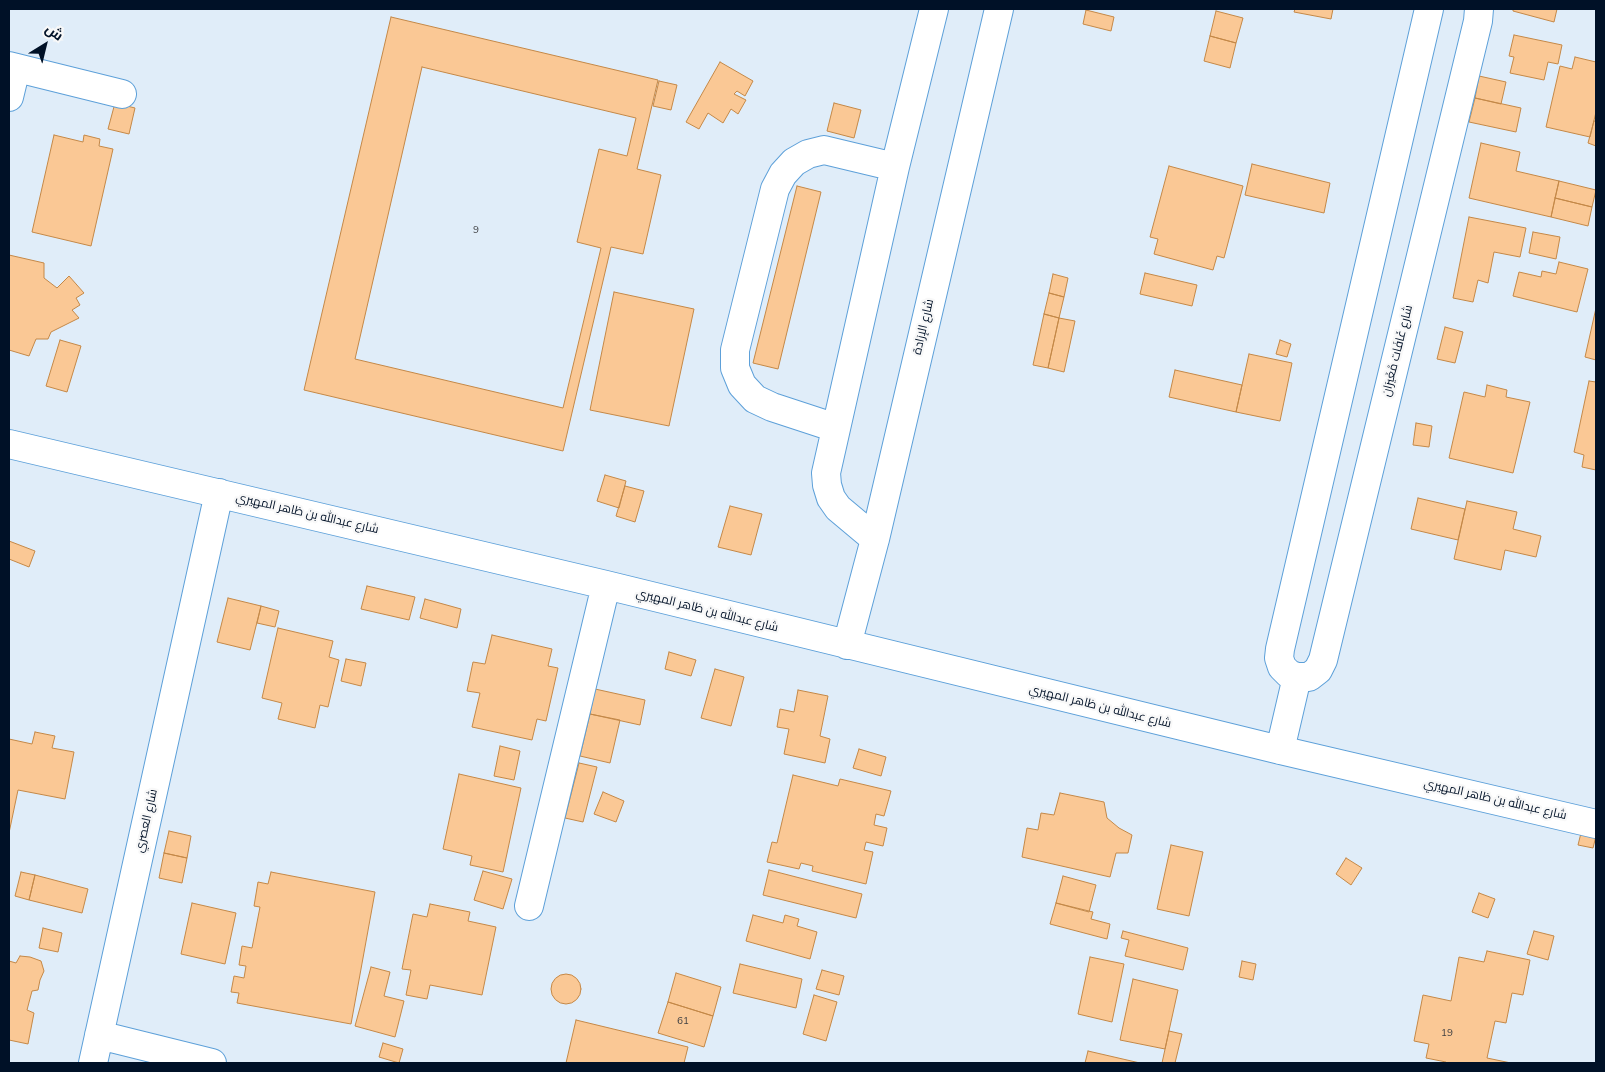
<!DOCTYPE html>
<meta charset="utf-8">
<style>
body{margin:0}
#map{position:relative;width:1605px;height:1072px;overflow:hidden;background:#e0edf9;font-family:"Nunito Sans",Cairo,sans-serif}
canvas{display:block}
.frame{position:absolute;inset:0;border:10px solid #001127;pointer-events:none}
.north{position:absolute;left:20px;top:20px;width:50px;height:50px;-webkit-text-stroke:4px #f8f8f8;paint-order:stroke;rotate:36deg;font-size:14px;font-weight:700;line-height:20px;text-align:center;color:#001127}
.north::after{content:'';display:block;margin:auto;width:18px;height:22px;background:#001127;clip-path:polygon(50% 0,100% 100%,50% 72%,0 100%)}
</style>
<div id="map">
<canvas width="1605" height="1072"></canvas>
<div class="frame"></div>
<div class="north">ش</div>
</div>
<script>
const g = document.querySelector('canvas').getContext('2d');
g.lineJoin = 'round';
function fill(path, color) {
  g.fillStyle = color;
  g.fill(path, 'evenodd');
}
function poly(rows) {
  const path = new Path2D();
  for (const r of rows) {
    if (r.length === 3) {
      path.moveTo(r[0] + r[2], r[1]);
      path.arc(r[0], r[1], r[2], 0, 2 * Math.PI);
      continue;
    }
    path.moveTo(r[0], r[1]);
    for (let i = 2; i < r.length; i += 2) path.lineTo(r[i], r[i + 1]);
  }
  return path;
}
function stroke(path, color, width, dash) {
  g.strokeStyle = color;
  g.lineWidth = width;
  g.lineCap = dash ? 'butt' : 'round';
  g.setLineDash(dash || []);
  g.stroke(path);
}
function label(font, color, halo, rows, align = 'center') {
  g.font = font + ' "Nunito Sans",Cairo,sans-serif';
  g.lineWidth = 4.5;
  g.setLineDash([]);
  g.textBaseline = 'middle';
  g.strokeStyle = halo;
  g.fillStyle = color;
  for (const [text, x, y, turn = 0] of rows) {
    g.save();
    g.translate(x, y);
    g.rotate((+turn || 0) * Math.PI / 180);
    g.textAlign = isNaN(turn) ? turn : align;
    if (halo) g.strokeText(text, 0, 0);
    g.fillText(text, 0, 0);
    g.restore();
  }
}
const building = poly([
 [1295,9,1333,9,1331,19,1294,12,1295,9],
 [1513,9,1557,9,1554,22,1513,11,1513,9],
 [1086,10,1114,17,1111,31,1083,24,1086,10],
 [1216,11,1243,18,1236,43,1210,36,1216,11],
 [391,17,658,80,637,169,661,175,643,254,611,247,563,451,304,390,391,17],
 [422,67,636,118,627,156,599,149,577,242,601,248,563,408,355,359,422,67],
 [1514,35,1562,45,1558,64,1548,62,1544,80,1510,73,1514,57,1509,56,1514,35],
 [1210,36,1236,43,1230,68,1204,61,1210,36],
 [1575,57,1596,62,1596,112,1590,137,1546,127,1560,66,1572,69,1575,57],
 [720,62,753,81,745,96,737,91,734,94,746,100,738,114,731,109,723,123,708,113,699,129,686,122,720,62],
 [1479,76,1506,82,1501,104,1475,98,1479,76],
 [659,81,677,85,671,110,653,106,659,81],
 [1475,98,1521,108,1516,132,1469,122,1475,98],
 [115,103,135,108,129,134,108,129,115,103],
 [834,103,861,110,854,138,827,131,834,103],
 [1594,121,1596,121,1596,146,1588,143,1594,121],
 [54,135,83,142,84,135,100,139,99,146,113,149,91,246,32,232,54,135],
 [1481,143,1520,152,1516,171,1559,181,1551,217,1469,198,1481,143],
 [1252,164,1330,183,1324,213,1245,195,1252,164],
 [1169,166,1243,186,1224,258,1217,256,1213,270,1154,254,1158,239,1150,237,1169,166],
 [1559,181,1596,190,1592,207,1555,198,1559,181],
 [797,186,821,192,778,369,753,363,797,186],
 [1555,198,1592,207,1588,226,1551,217,1555,198],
 [1469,217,1526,228,1520,257,1494,252,1488,283,1478,280,1473,302,1453,298,1469,217],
 [1533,232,1560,237,1556,259,1529,253,1533,232],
 [9,255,44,263,44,278,57,288,69,276,84,293,76,298,80,305,72,310,79,318,51,332,48,339,36,339,29,356,9,350,9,255],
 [1559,262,1588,269,1577,312,1513,296,1519,272,1541,277,1542,271,1556,274,1559,262],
 [1145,273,1197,285,1192,306,1140,294,1145,273],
 [1053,274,1068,278,1064,297,1049,293,1053,274],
 [614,292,694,309,669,426,590,410,614,292],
 [1049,293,1064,297,1059,318,1044,314,1049,293],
 [1596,308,1596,360,1585,357,1596,308],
 [1044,314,1059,318,1048,368,1033,365,1044,314],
 [1059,318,1075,321,1064,372,1048,368,1059,318],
 [1445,327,1463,332,1455,363,1437,359,1445,327],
 [60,340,81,346,67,392,46,386,60,340],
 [1280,340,1291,344,1287,357,1276,354,1280,340],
 [1249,354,1292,363,1280,421,1236,412,1249,354],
 [1175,370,1242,385,1236,412,1169,397,1175,370],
 [1589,381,1596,382,1596,470,1582,467,1584,455,1574,452,1589,381],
 [1487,385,1507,390,1506,397,1530,402,1513,473,1449,458,1464,392,1485,397,1487,385],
 [1416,423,1432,426,1429,447,1413,445,1416,423],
 [605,475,626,481,619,508,597,501,605,475],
 [625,486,644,491,635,522,616,516,625,486],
 [1418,498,1465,509,1458,540,1411,529,1418,498],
 [1467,501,1517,512,1513,529,1541,536,1536,557,1505,550,1501,570,1454,559,1467,501],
 [730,506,762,514,751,555,718,547,730,506],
 [9,541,35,551,29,567,9,559,9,541],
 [367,586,415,597,409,620,361,609,367,586],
 [228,598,261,606,250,650,217,642,228,598],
 [425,599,461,609,457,628,420,618,425,599],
 [261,606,279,611,275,627,257,623,261,606],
 [278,628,333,641,329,657,339,660,328,707,320,705,315,728,278,719,282,703,262,698,278,628],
 [492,635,552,649,548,666,558,668,546,721,537,719,532,740,472,727,480,693,467,691,473,662,485,664,492,635],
 [669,652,696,660,691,676,665,669,669,652],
 [346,659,366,663,361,686,341,681,346,659],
 [715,669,744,677,731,726,701,718,715,669],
 [595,689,645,700,640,725,590,714,595,689],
 [798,690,828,696,820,736,830,739,825,763,784,754,789,729,777,727,780,709,794,712,798,690],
 [590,714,620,720,610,763,580,756,590,714],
 [35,732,55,736,52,748,74,752,65,799,18,790,9,833,9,739,32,744,35,732],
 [500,746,520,751,514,780,494,776,500,746],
 [859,749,886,757,881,776,853,768,859,749],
 [579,763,597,767,583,822,565,818,579,763],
 [459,774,521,788,503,872,470,865,472,856,443,849,459,774],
 [793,775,838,786,840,779,891,791,884,816,876,814,874,825,887,828,883,846,866,842,864,850,873,852,866,884,812,871,813,866,801,863,799,869,767,862,772,842,777,843,793,775],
 [603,792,624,801,616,822,594,814,603,792],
 [1060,793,1104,802,1107,818,1119,828,1132,835,1128,853,1116,853,1110,877,1022,857,1027,828,1038,830,1041,813,1054,815,1060,793],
 [169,831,191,836,187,858,164,853,169,831],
 [1581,833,1596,836,1593,848,1578,845,1581,833],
 [1171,845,1203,852,1189,916,1157,909,1171,845],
 [164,853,187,858,182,883,159,878,164,853],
 [1346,858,1362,868,1351,885,1336,874,1346,858],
 [769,870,862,894,856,918,763,895,769,870],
 [483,871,512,879,503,909,474,900,483,871],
 [21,872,35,875,29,900,15,896,21,872],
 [271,872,375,892,351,1024,237,1003,239,993,231,992,234,976,244,978,246,966,239,965,242,946,252,948,260,907,254,906,258,882,268,884,271,872],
 [35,875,88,889,82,913,29,900,35,875],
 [1063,876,1096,885,1089,912,1056,903,1063,876],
 [1479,893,1495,899,1488,918,1472,912,1479,893],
 [192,903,236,913,225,964,181,954,192,903],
 [1056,903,1093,912,1091,919,1110,924,1107,939,1050,924,1056,903],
 [430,904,470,912,468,921,496,927,482,995,430,985,427,999,406,995,411,970,402,969,413,914,427,917,430,904],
 [753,915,783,923,785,915,799,919,797,926,817,932,810,959,746,941,753,915],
 [43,928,62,933,58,952,39,948,43,928],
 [1123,931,1188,948,1183,970,1125,956,1129,940,1121,938,1123,931],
 [1534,931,1554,936,1548,960,1527,954,1534,931],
 [1487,951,1530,960,1523,995,1512,993,1506,1023,1495,1021,1487,1058,1511,1063,1446,1063,1446,1062,1426,1058,1429,1044,1414,1041,1423,995,1451,1001,1459,957,1484,962,1487,951],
 [20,956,30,957,41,961,44,971,40,980,38,990,32,991,27,1010,34,1013,28,1044,9,1040,9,961,16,963,20,956],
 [1090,957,1124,964,1112,1022,1078,1014,1090,957],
 [1242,961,1256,964,1253,980,1239,977,1242,961],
 [740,964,802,979,796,1008,733,993,740,964],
 [371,967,390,972,384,996,404,1001,395,1037,355,1026,371,967],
 [822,970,844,976,839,995,816,989,822,970],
 [676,973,721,987,713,1016,668,1002,676,973],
 [566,989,15],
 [1133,979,1178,990,1165,1049,1120,1040,1133,979],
 [814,995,837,1002,826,1041,803,1034,814,995],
 [668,1002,713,1016,704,1047,658,1033,668,1002],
 [576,1020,688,1047,684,1063,566,1063,576,1020],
 [1169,1031,1182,1034,1175,1063,1162,1063,1169,1031],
 [383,1043,403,1049,399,1063,379,1057,383,1043],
 [1088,1051,1140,1063,1085,1063,1088,1051]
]);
fill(building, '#fac895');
stroke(building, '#c48847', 1);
const minor = poly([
 [1429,9,1280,649,1279,658,1282,667,1289,674,1297,677,1309,677,1318,670,1323,660,1478,21,1479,9],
 [9,66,122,94],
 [9,97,16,68],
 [836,428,772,407,755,399,742,385,735,368,735,350,775,189,783,174,794,162,808,154,824,150,895,167],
 [9,444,606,585,1280,750,1596,824],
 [875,539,838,508,831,498,827,485,826,473,895,167,934,9],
 [847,645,875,539,999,9],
 [1280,750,1297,677],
 [529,906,606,585],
 [99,1035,212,1063],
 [93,1063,219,493]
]);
stroke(minor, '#5da0d9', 30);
stroke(minor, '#fff', 28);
label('10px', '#3e3f42', null, [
 ["9",476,231],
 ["61",683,1022],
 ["19",1447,1034]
]);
label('12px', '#001127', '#f8f8f8', [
 ["شارع الإرَادة",924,327,-77],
 ["شارع غَافَات مْغَيرَان",1398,351,-76],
 ["شارع عبدالله بن ظاهر المهيري",307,514,13],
 ["شارع عبدالله بن ظاهر المهيري",707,611,14],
 ["شارع عبدالله بن ظاهر المهيري",1100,707,14],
 ["شارع عبدالله بن ظاهر المهيري",1495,800,13],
 ["شارع العصري",147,821,-77]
]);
</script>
